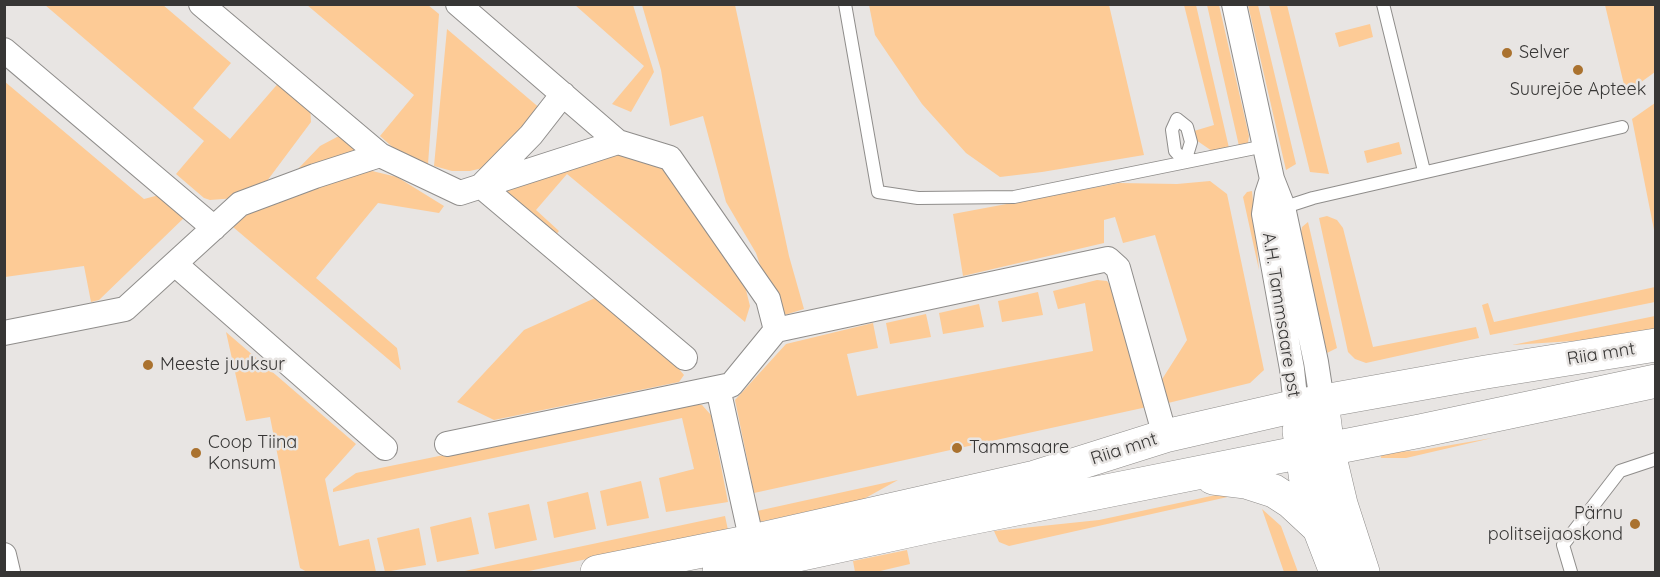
<!DOCTYPE html>
<meta charset="utf-8">
<style>
body{margin:0}
#map{position:relative;width:1660px;height:577px;overflow:hidden;background:#e8e5e3;font-family:Quicksand,sans-serif}
canvas{display:block}
.frame{position:absolute;inset:0;border:6px solid #373635;pointer-events:none}
</style>
<div id="map">
<canvas width="1660" height="577"></canvas>
<div class="frame"></div>
</div>
<script>
const g = document.querySelector('canvas').getContext('2d');
g.lineJoin = 'round';
function fill(path, color) {
  g.fillStyle = color;
  g.fill(path, 'evenodd');
}
function poly(rows) {
  const path = new Path2D();
  for (const r of rows) {
    path.moveTo(r[0], r[1]);
    for (let i = 2; i < r.length; i += 2) path.lineTo(r[i], r[i + 1]);
  }
  return path;
}
function stroke(path, color, width, dash) {
  g.strokeStyle = color;
  g.lineWidth = width;
  g.lineCap = dash ? 'butt' : 'round';
  g.setLineDash(dash || []);
  g.stroke(path);
}
function label(font, color, halo, rows, align = 'center') {
  g.font = font + ' Quicksand,sans-serif';
  g.lineWidth = 5;
  g.setLineDash([]);
  g.textBaseline = 'middle';
  g.strokeStyle = halo;
  g.fillStyle = color;
  for (const [text, x, y, turn = 0] of rows) {
    g.save();
    g.translate(x, y);
    g.rotate((+turn || 0) * Math.PI / 180);
    g.textAlign = isNaN(turn) ? turn : align;
    if (halo) g.strokeText(text, 0, 0);
    g.fillText(text, 0, 0);
    g.restore();
  }
}
fill(poly([
 [45,5,163,5,231,63,193,108,230,139,281,80,310,105,311,122,264,185,236,198,210,200,204,198,176,174,204,141],
 [307,5,428,5,439,14,428,164,398,152,380,136,414,95],
 [575,5,633,5,654,72,631,112,612,104,644,66],
 [642,5,735,5,789,256,804,309,778,317,756,253,726,202,703,116,670,126,661,70],
 [869,5,1109,5,1144,155,1042,172,1000,177,966,153,922,104,875,35],
 [1184,5,1196,5,1229,148,1212,151,1196,140,1194,131,1214,125],
 [1207,5,1219,5,1249,136,1248,143,1245,145,1239,146],
 [1248,5,1258,5,1296,164,1286,170],
 [1269,5,1287,5,1329,174,1310,172],
 [1605,5,1655,5,1655,72,1626,93],
 [1370,24,1373,37,1339,47,1335,33],
 [447,29,542,110,487,167,470,171,452,171,434,166],
 [4,81,144,199,163,194,188,214,99,300,91,302,84,266,5,277],
 [1655,103,1655,235,1632,119],
 [337,137,348,137,364,153,297,170,320,146],
 [1399,142,1402,154,1367,163,1364,151],
 [618,152,667,165,740,266,750,306,745,322,567,174,536,210,559,231,553,238,497,189],
 [368,170,397,177,444,206,439,213,378,203,316,278,397,348,401,370,233,227,252,210],
 [1210,181,1227,194,1264,370,1250,383,1164,404,1159,384,1187,340,1155,235,1123,243,1115,217,1104,220,1104,243,963,276,953,214,1119,183,1177,184],
 [1252,191,1259,270,1243,197,1247,192],
 [1327,216,1337,220,1343,228,1373,347,1476,327,1479,338,1366,363,1355,359,1348,352,1319,218],
 [1308,222,1337,348,1327,353,1301,232,1302,227],
 [1097,280,1107,281,1112,288,1147,407,754,493,735,400,786,344,873,323,878,348,847,354,857,396,1093,351,1085,303,1058,309,1053,291],
 [1655,287,1655,302,1490,335,1482,305,1488,303,1494,322],
 [1038,292,1043,315,1002,322,998,301],
 [595,298,678,368,684,375,679,382,494,420,457,402,524,330],
 [979,304,984,327,943,334,939,313],
 [926,314,931,337,890,344,886,323],
 [1655,316,1655,332,1618,338,1512,345],
 [226,332,356,444,325,479,339,546,369,539,376,572,307,572,300,568,270,417,246,421],
 [693,404,702,405,711,415,728,502,666,512,659,478,694,469,682,418,333,492,333,489,356,473],
 [1492,438,1406,458,1381,458,1380,452,1416,451],
 [898,480,860,501,759,522,757,511],
 [641,481,649,518,607,526,600,491],
 [588,492,596,529,554,538,547,502],
 [1230,492,1241,494,1009,546,999,542,994,531,1099,520],
 [529,504,537,540,495,549,488,513],
 [1262,509,1281,526,1298,572,1284,572],
 [725,516,728,530,524,572,460,572],
 [471,517,479,554,437,562,430,527],
 [419,528,426,565,385,572,377,538],
 [907,550,910,564,876,572,855,572,853,561]
]), '#fdcb96');
const lane = poly([
 [845,4,878,192,918,198,1014,197,1265,146],
 [1383,4,1424,171],
 [1177,119,1187,127,1191,142,1185,162,1175,151,1172,130,1177,119],
 [1279,209,1313,198,1622,127],
 [1571,572,1563,545,1620,471,1656,459]
]);
const street = poly([
 [201,4,380,155],
 [458,4,618,142],
 [1234,4,1272,179,1283,207,1316,362,1322,401],
 [4,50,214,228],
 [563,94,531,135,481,186,685,358],
 [1272,179,1267,194,1264,214,1292,369,1296,406],
 [175,264,385,448],
 [4,333,125,309,240,204,315,176,380,155,460,193,618,142,670,158,768,299,776,330,1108,259,1118,268,1165,436],
 [718,388,755,556],
 [447,444,731,385,776,330],
 [4,555,8,572]
]);
const secondary = poly([
 [1322,401,1328,449,1341,504,1363,572],
 [1299,431,1306,481,1319,528,1336,572],
 [1213,478,1246,482,1274,491,1291,502,1319,528],
 [597,572,752,541,1035,477,1165,436,1296,406,1486,372,1656,345],
 [719,572,936,525,1302,452,1328,449,1420,431,1656,381]
]);
stroke(lane, '#8f8d8b', 14);
stroke(street, '#8f8d8b', 26);
stroke(secondary, '#8f8d8b', 34);
stroke(lane, '#fff', 12);
stroke(street, '#fff', 24);
stroke(secondary, '#fff', 33);
for (const [x, y, r, color] of [
 [1507,53,6,"#aa722f"],
 [1578,70,6,"#aa722f"],
 [148,365,6,"#aa722f"],
 [957,448,6,"#aa722f"],
 [196,453,6,"#aa722f"],
 [1635,524,6,"#aa722f"]
]) {
  const dot = new Path2D();
  dot.arc(x, y, r, 0, 2 * Math.PI);
  g.fillStyle = color;
  g.fill(dot);
  stroke(dot, '#e8e5e3', 2);
}
label('18px', '#373635', '#e8e5e3', [
 ["Selver",1519,53],
 ["Suurejõe Apteek",1578,90,"center"],
 ["Meeste juuksur",160,365],
 ["Coop Tiina",208,443],
 ["Konsum",208,464],
 ["Tammsaare",969,448],
 ["Pärnu",1623,514,"right"],
 ["politseijaoskond",1623,535,"right"]
], 'left');
label('18px', '#373635', '#e8e5e3', [
 ["A.H. Tammsaare pst",1281,315,81],
 ["Riia mnt",1601,354,-9],
 ["Riia mnt",1124,449,-18]
]);
</script>
